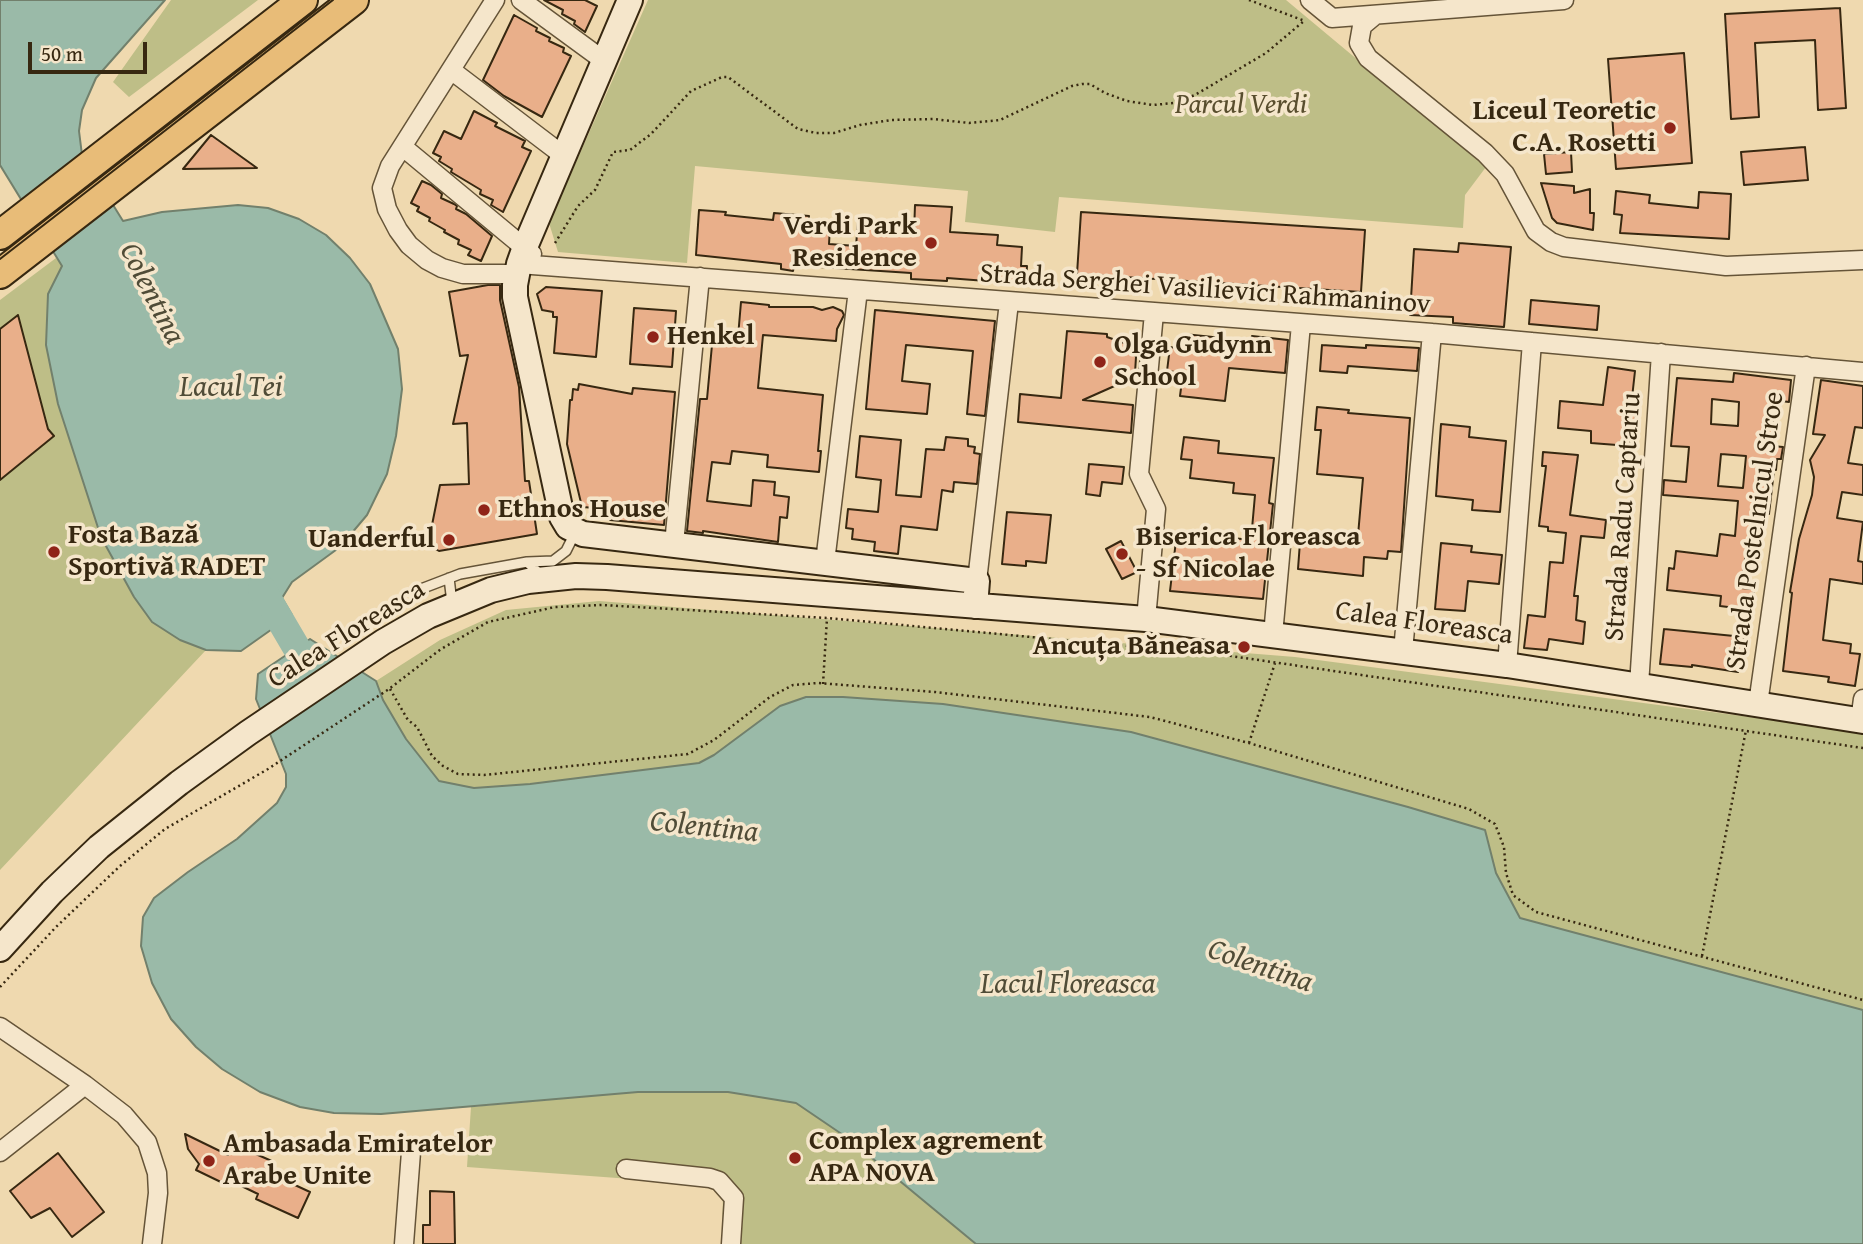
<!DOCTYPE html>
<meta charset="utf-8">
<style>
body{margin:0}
#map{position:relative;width:1863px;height:1244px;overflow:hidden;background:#efd9af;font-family:"Gentium Book Plus",serif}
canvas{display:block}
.scale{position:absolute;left:28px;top:42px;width:119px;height:32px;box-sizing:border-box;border:4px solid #372811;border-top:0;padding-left:9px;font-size:21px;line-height:24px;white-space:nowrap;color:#372811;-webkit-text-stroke:5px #f5e6cb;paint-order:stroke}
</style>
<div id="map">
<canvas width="1863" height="1244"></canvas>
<div class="scale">50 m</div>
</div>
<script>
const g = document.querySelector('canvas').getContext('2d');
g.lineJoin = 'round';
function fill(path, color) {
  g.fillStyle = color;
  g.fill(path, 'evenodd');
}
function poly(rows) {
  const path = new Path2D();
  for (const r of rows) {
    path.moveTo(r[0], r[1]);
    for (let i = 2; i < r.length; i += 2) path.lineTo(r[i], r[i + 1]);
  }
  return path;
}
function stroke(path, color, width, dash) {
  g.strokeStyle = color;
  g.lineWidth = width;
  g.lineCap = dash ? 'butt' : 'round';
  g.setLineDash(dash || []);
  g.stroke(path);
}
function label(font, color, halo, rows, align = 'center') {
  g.font = font + ' "Gentium Book Plus",serif';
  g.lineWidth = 7;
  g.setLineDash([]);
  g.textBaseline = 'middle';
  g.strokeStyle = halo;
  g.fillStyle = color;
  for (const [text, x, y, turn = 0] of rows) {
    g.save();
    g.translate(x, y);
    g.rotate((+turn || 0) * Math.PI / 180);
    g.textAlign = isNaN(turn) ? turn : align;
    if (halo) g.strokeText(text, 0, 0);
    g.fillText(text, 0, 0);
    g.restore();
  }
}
fill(poly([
 [171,0,258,0,129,97,113,82],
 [648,0,1286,0,1486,167,1465,195,1463,228,1059,197,1055,232,965,222,968,191,695,166,687,263,558,252,549,223],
 [56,258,62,266,48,294,46,345,58,404,101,537,134,597,152,622,180,640,206,650,0,870,0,300],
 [599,601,1295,657,1863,732,1863,1010,1520,918,1496,873,1485,830,1408,807,1131,732,943,704,714,755,699,763,530,784,474,788,439,781,406,739,383,700,376,681,440,640,506,610],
 [638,1092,728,1092,796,1103,849,1139,976,1244,722,1244,723,1192,713,1185,467,1167,471,1107]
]), '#bebe87');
const water = poly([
 [0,0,165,0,96,78,82,110,79,131,82,155,123,221,162,212,238,205,268,208,299,219,326,235,350,258,370,284,398,349,402,389,396,436,387,474,367,515,340,547,292,582,282,598,292,615,241,651,206,650,180,640,152,622,134,597,101,537,58,404,46,345,48,294,62,266,0,165,0,0],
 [310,639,376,681,383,700,406,739,439,781,474,788,530,784,699,763,714,755,780,706,806,697,843,697,943,704,1131,732,1408,807,1485,830,1496,873,1520,918,1863,1010,1863,1244,976,1244,849,1139,796,1103,728,1092,638,1092,381,1114,334,1113,300,1107,260,1092,222,1069,196,1047,171,1019,152,983,141,946,143,917,154,898,188,872,237,839,277,803,286,787,286,774,256,699,258,674,310,639]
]);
fill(water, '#9abaa8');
stroke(water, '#72806c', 2);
stroke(poly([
 [262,589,316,681]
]), '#9abaa8', 28);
const building = poly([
 [544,0,585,0,597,6,585,32,574,24,575,21,562,14,563,10,544,0],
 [1840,8,1846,108,1818,110,1815,40,1755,43,1759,117,1731,119,1725,14,1840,8],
 [514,15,537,28,536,31,550,38,549,41,564,48,563,52,571,56,542,117,504,96,483,80,514,15],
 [1684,53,1692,163,1616,169,1608,59,1684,53],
 [474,111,497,123,495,126,525,141,522,147,531,151,503,212,491,205,493,200,480,194,481,190,451,172,452,169,439,161,441,157,433,153,444,131,461,139,474,111],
 [211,135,257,168,183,169,211,135],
 [1805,147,1808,180,1744,185,1741,152,1805,147],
 [1571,152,1572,172,1546,174,1544,154,1571,152],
 [422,181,431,185,442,194,441,198,454,204,457,206,456,209,466,214,492,236,481,261,468,255,471,250,458,244,459,240,444,232,445,230,429,221,430,218,417,211,419,207,411,203,422,181],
 [1541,183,1574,186,1574,193,1590,189,1590,213,1594,213,1593,230,1557,223,1552,218,1541,183],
 [1616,191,1650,195,1649,203,1698,208,1699,192,1731,194,1729,239,1620,233,1622,215,1614,214,1616,191],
 [915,205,952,207,950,232,998,235,997,245,1022,247,1021,266,1027,266,1026,284,947,278,947,281,911,279,911,273,804,266,794,266,793,271,781,269,781,264,696,255,699,210,726,212,725,215,773,220,774,213,809,216,808,225,830,227,829,244,856,246,858,222,876,223,876,231,914,233,915,205],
 [1081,212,1365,230,1361,292,1077,274,1081,212],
 [1459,243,1511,247,1504,327,1453,323,1453,317,1410,315,1414,249,1458,252,1459,243],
 [488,285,500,285,500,300,519,387,525,481,529,481,537,534,439,551,432,547,429,540,440,485,469,484,467,423,453,424,468,355,460,356,449,292,488,285],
 [546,287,602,291,596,357,554,353,557,317,553,317,553,312,542,310,537,294,546,287],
 [1531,300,1599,306,1597,330,1529,324,1531,300],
 [741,302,769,305,769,307,813,307,822,310,833,307,842,311,844,315,837,329,836,341,763,335,758,388,823,395,818,451,821,451,819,472,767,467,768,455,732,451,730,464,712,462,707,501,751,506,753,480,775,482,774,495,789,497,787,518,780,517,778,542,703,531,703,533,687,531,700,399,707,399,713,334,738,337,741,302],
 [634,308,676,311,672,367,630,364,634,308],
 [875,310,995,321,985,416,967,414,973,351,906,345,902,381,930,384,927,414,866,409,875,310],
 [18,315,48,429,54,436,0,480,0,329,18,315],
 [1067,331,1107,334,1107,337,1127,344,1133,350,1136,357,1135,373,1128,380,1083,400,1133,405,1131,433,1018,422,1020,394,1061,398,1067,331],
 [1184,334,1251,341,1252,336,1288,340,1285,373,1229,368,1225,401,1180,396,1183,373,1167,371,1170,347,1182,349,1184,334],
 [1322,345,1366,348,1366,345,1419,348,1417,371,1348,366,1347,373,1320,371,1322,345],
 [1608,367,1635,371,1632,398,1638,399,1635,423,1631,423,1630,446,1591,443,1591,431,1558,428,1560,401,1603,405,1608,367],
 [1734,373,1791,380,1789,402,1774,400,1772,446,1783,447,1781,459,1777,459,1776,470,1774,470,1769,514,1758,513,1754,553,1746,552,1741,588,1754,589,1752,610,1720,606,1721,596,1667,590,1669,568,1674,569,1676,551,1717,556,1720,534,1735,536,1738,501,1663,495,1664,480,1686,482,1689,447,1671,446,1677,378,1733,382,1734,373],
 [1712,399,1739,402,1738,426,1711,424,1712,399],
 [1721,454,1746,456,1743,488,1718,486,1721,454],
 [1821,380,1863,386,1863,428,1855,427,1848,463,1863,465,1863,495,1842,492,1837,518,1863,522,1858,561,1863,562,1863,584,1830,579,1823,640,1851,644,1850,653,1860,654,1855,686,1828,682,1829,677,1783,671,1792,593,1790,592,1799,539,1812,495,1814,477,1810,460,1825,435,1813,434,1821,380],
 [579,384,632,394,633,388,675,392,664,525,610,520,611,509,582,507,567,444,570,400,572,400,573,389,578,390,579,384],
 [1317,407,1349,410,1348,413,1410,418,1401,552,1388,551,1387,559,1364,557,1363,576,1298,569,1300,542,1357,547,1363,478,1317,474,1321,430,1315,430,1317,407],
 [1441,424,1470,427,1469,437,1506,441,1500,512,1472,510,1473,500,1436,496,1441,424],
 [860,436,901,440,896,495,921,497,926,449,944,450,946,437,968,439,968,446,975,447,974,453,980,454,977,484,954,482,953,492,942,490,937,530,901,526,898,554,874,551,875,542,852,539,853,529,846,528,848,509,878,512,881,480,856,477,860,436],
 [1184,437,1219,441,1218,453,1274,458,1269,503,1273,504,1263,599,1170,591,1177,532,1251,540,1255,495,1233,493,1234,483,1190,478,1192,460,1181,459,1184,437],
 [1543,452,1578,455,1570,515,1606,520,1604,538,1581,536,1574,596,1578,596,1576,620,1585,622,1583,644,1549,639,1547,650,1524,648,1528,615,1545,617,1550,562,1563,563,1566,533,1548,531,1548,527,1539,526,1546,466,1542,466,1543,452],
 [1089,464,1124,467,1122,484,1102,482,1100,496,1086,494,1089,464],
 [1007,512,1051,515,1046,563,1026,561,1026,566,1002,564,1007,512],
 [1121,541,1137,572,1122,579,1106,549,1121,541],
 [1441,543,1472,546,1471,552,1502,555,1499,584,1468,581,1465,611,1435,609,1441,543],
 [1664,629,1744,637,1738,672,1692,665,1692,667,1660,664,1664,629],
 [185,1134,228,1155,233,1144,274,1162,269,1173,310,1192,298,1218,256,1199,258,1194,229,1180,227,1185,196,1170,199,1164,188,1149,185,1134],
 [58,1153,104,1212,72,1237,50,1208,31,1218,10,1191,58,1153],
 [430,1191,454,1192,455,1244,423,1244,423,1225,430,1225,430,1191]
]);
fill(building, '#e9af8a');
stroke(building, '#372811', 2);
const lane = poly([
 [527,562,553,561,566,551,575,533],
 [449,578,452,603],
 [413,592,460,574,527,562,541,575]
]);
const street = poly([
 [495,0,390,166,382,188,387,209,398,230,409,245,427,260,442,268,463,274,516,274],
 [521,0,603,60],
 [1310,0,1332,18,1564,0],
 [1374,16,1362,26,1359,43,1368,58,1485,153,1505,174,1536,231,1551,242,1564,247,1726,266,1863,260],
 [451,70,564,156],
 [403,147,532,254],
 [519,264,1432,333,1863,372],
 [674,544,700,277],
 [825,562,858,290],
 [977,581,1009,302],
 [1146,619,1156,509,1139,474,1154,313],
 [1273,635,1301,324],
 [1403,651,1432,333],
 [1507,665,1532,342],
 [1639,685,1661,353],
 [1758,704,1806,366],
 [1860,721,1863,699],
 [0,1027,85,1085,124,1115,147,1142,157,1173,158,1193,152,1244],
 [0,1152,85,1085],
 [626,1169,710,1178,719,1181,734,1198,731,1244],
 [404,1244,411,1152]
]);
const secondary = poly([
 [630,0,525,247,519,264,515,285,515,297,562,517,568,527,583,534,977,581,975,606],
 [0,949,52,892,99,847,179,783,248,733,383,642,428,616,491,590,528,581,576,576,607,577,1146,619,1507,665,1863,721]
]);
const primary = poly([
 [0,235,303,0],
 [0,274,354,0]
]);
stroke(lane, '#655438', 12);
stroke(street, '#655438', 21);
stroke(secondary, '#372811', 28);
stroke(primary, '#372811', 32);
stroke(poly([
 [1249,0,1305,21],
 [555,243,578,206,595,190,613,152,630,150,651,134,691,91,722,77,728,77,798,129,816,133,834,133,860,125,891,120,933,119,969,123,1000,120,1072,86,1082,84,1090,84,1105,93,1127,101,1153,105,1174,103,1195,95,1266,53,1304,21],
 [823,684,827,618],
 [390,689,408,720,417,727,432,756,443,766,458,774,484,775,688,754,714,740,770,697,793,685,818,683,935,692,1150,717,1249,743,1469,809,1495,824,1504,847,1506,873,1513,895,1536,912,1863,1000],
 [1249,743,1275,663],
 [1702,956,1746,730],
 [0,987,56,927,120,866,165,829,268,769,389,689,441,649,488,622,555,607,602,605,827,618,1224,655,1863,748]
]), '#372811', 2.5, [2, 3.5]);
stroke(lane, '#f5e6cb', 9);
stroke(street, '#f5e6cb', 18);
stroke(secondary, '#f5e6cb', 24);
stroke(primary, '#e8bc78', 28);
stroke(poly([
 [0,259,333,0]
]), '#372811', 2);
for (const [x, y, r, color] of [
 [1670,128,7,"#8f2418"],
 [931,243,7,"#8f2418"],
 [653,337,7,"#8f2418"],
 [1100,362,7,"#8f2418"],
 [484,510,7,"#8f2418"],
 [449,540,7,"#8f2418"],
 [54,552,7,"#8f2418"],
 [1122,554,7,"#8f2418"],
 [1244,647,7,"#8f2418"],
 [795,1158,7,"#8f2418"],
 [209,1161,7,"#8f2418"]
]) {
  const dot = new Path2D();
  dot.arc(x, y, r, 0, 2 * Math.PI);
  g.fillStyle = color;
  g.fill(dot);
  stroke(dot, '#f5e6cb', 2.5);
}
label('italic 28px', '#594e2e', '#f5e6cb', [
 ["Parcul Verdi",1241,106]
]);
label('bold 28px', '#372811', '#f5e6cb', [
 ["Liceul Teoretic",1656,112,"right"],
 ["C.A. Rosetti",1656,144,"right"],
 ["Verdi Park",917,227,"right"],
 ["Residence",917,259,"right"],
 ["Henkel",667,337],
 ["Olga Gudynn",1114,346],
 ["School",1114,378],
 ["Ethnos House",498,510],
 ["Fosta Bază",68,536],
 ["Sportivă RADET",68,568],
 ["Biserica Floreasca",1136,538],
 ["- Sf Nicolae",1136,570],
 ["Uanderful",435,540,"right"],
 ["Ancuța Băneasa",1230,647,"right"],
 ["Complex agrement",809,1142],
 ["APA NOVA",809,1174],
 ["Ambasada Emiratelor",223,1145],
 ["Arabe Unite",223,1177]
], 'left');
label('28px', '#372811', '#f5e6cb', [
 ["Strada Serghei Vasilievici Rahmaninov",1205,290,4],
 ["Strada Radu Captariu",1624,517,-86],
 ["Strada Postelnicul Stroe",1756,531,-82],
 ["Calea Floreasca",1424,624,8],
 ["Calea Floreasca",347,635,-32]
]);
label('italic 30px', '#504c37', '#f5e6cb', [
 ["Colentina",151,294,63],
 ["Lacul Tei",231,388],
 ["Colentina",704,828,6],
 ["Colentina",1260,967,19],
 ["Lacul Floreasca",1068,985]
]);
</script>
